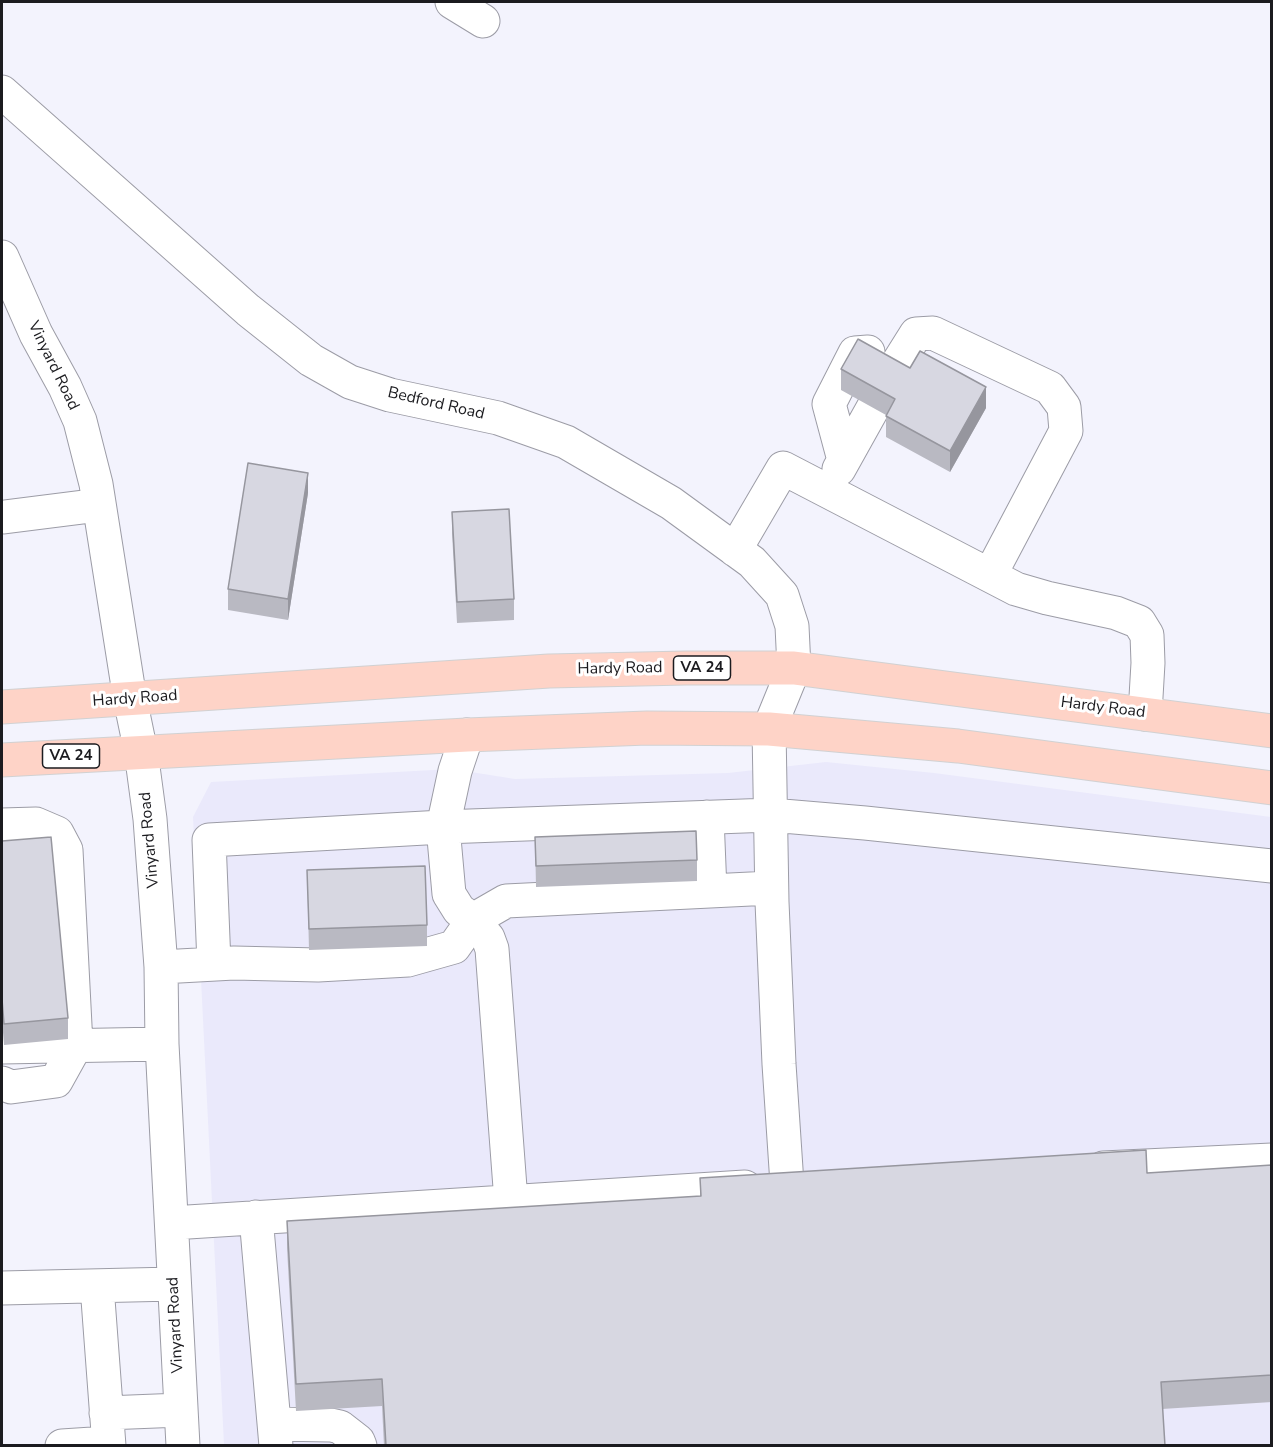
<!DOCTYPE html>
<style>
body{margin:0}
#map{position:relative;width:1273px;height:1447px;overflow:hidden;background:#f3f3fd;font-family:"Nunito Sans",sans-serif}
canvas{display:block}
.frame{position:absolute;inset:0;border:3px solid #1b1b1f;pointer-events:none}
</style>
<div id="map">
<canvas width="1273" height="1447"></canvas>
<div class="frame"></div>
</div>
<script>
const g = document.querySelector('canvas').getContext('2d');
g.lineJoin = 'round';
function fill(path, color) {
  g.fillStyle = color;
  g.fill(path, 'evenodd');
}
function poly(rows) {
  const path = new Path2D();
  for (const r of rows) {
    path.moveTo(r[0], r[1]);
    for (let i = 2; i < r.length; i += 2) path.lineTo(r[i], r[i + 1]);
  }
  return path;
}
function stroke(path, color, width, dash) {
  g.strokeStyle = color;
  g.lineWidth = width;
  g.lineCap = dash ? 'butt' : 'round';
  g.setLineDash(dash || []);
  g.stroke(path);
}
function label(font, color, halo, rows, align = 'center') {
  g.font = font + ' "Nunito Sans",sans-serif';
  g.lineWidth = 6;
  g.setLineDash([]);
  g.textBaseline = 'middle';
  g.strokeStyle = halo;
  g.fillStyle = color;
  for (const [text, x, y, turn = 0] of rows) {
    g.save();
    g.translate(x, y);
    g.rotate((+turn || 0) * Math.PI / 180);
    g.textAlign = isNaN(turn) ? turn : align;
    if (halo) g.strokeText(text, 0, 0);
    g.fillText(text, 0, 0);
    g.restore();
  }
}
fill(poly([
 [826,762,934,773,1271,817,1271,1445,224,1445,193,817,211,782,452,769,515,779,728,773]
]), '#eae9fb');
const minor = poly([
 [452,2,483,21],
 [2,92,248,310,311,360,350,382,390,395,498,418,566,442,671,503,752,562,782,595,792,626,794,668,769,729,772,902,779,1064,787,1184],
 [2,257,36,334,65,387,80,421,96,484,130,699,141,752,150,819,161,967,162,1044,183,1446],
 [889,377,916,334,933,333,1050,388,1064,407,1066,431,990,575],
 [844,460,829,404,855,353,868,352],
 [839,469,873,408],
 [4,517,99,505],
 [735,550,783,468,1016,589,1047,598,1116,613,1139,622,1147,635,1148,663,1145,714],
 [467,735,455,771,443,827,449,894,459,910,473,920,488,938,492,949,511,1201],
 [707,817,710,891],
 [2,825,36,824,57,833,66,850,76,1045,56,1081,11,1087,2,1083],
 [214,964,209,840,443,827,771,815,865,823,1272,866],
 [161,967,234,963,318,965,408,960,454,947,473,920,506,901,771,888],
 [2,1047,162,1044],
 [1103,1168,1272,1160],
 [256,1217,276,1446],
 [172,1223,745,1187],
 [97,1286,109,1446],
 [2,1288,174,1284],
 [106,1413,181,1410],
 [275,1424,331,1425,340,1427,358,1441,360,1446],
 [62,1446,108,1443]
]);
const major = poly([
 [2,707,549,671,686,668,794,668,1272,731],
 [2,760,467,735,647,728,769,729,958,746,1272,788]
]);
stroke(minor, '#9c9ca6', 35);
stroke(major, '#d1d1d2', 35);
stroke(minor, '#fff', 33);
stroke(major, '#fed3c7', 33);
fill(poly([
 [841,369,986,408,950,472,886,437,886,415,841,390],
 [308,493,288,620,228,610,228,589],
 [452,512,514,599,514,620,457,623,452,533],
 [535,837,697,860,697,881,536,887],
 [2,841,68,1018,68,1039,4,1045,2,1020],
 [307,870,427,925,427,946,309,950],
 [1272,1165,1272,1402,1162,1409,1165,1446,384,1446,382,1406,296,1411,287,1248,287,1221,700,1196,700,1178,1147,1173]
]), '#b9b9c2');
fill(poly([
 [986,387,986,408,950,472,950,451],
 [308,473,308,493,288,620,288,599]
]), '#96969e');
const building = poly([
 [858,339,910,368,920,351,986,387,950,451,886,416,895,399,841,369,858,339],
 [248,463,308,473,288,599,228,589,248,463],
 [509,509,514,599,457,602,452,512,509,509],
 [696,831,697,860,536,866,535,837,696,831],
 [51,837,68,1018,4,1024,2,999,2,841,51,837],
 [425,866,427,925,309,929,307,870,425,866],
 [1146,1150,1147,1173,1272,1165,1272,1375,1161,1382,1165,1446,386,1446,382,1379,296,1384,287,1221,701,1196,700,1178,1146,1150]
]);
fill(building, '#d7d7e1');
stroke(building, '#96969e', 1.5);
for (const [x, y, w] of [
 [702,668,57],
 [71,756,57]
]) {
  const box = new Path2D();
  box.roundRect(x - w / 2, y - 12, w, 24, 4.5);
  g.fillStyle = '#fff';
  g.fill(box);
  stroke(box, '#1b1b1f', 1.5);
}
label('bold 15px', '#1b1b1f', null, [
 ["VA 24",702,668],
 ["VA 24",71,756]
]);
label('16px', '#1b1b1f', '#fff', [
 ["Vinyard Road",53,366,64],
 ["Bedford Road",436,404,13],
 ["Hardy Road",620,669,-1],
 ["Hardy Road",135,699,-4],
 ["Hardy Road",1103,708,7],
 ["Vinyard Road",150,840,-95],
 ["Vinyard Road",176,1325,-93]
]);
</script>
